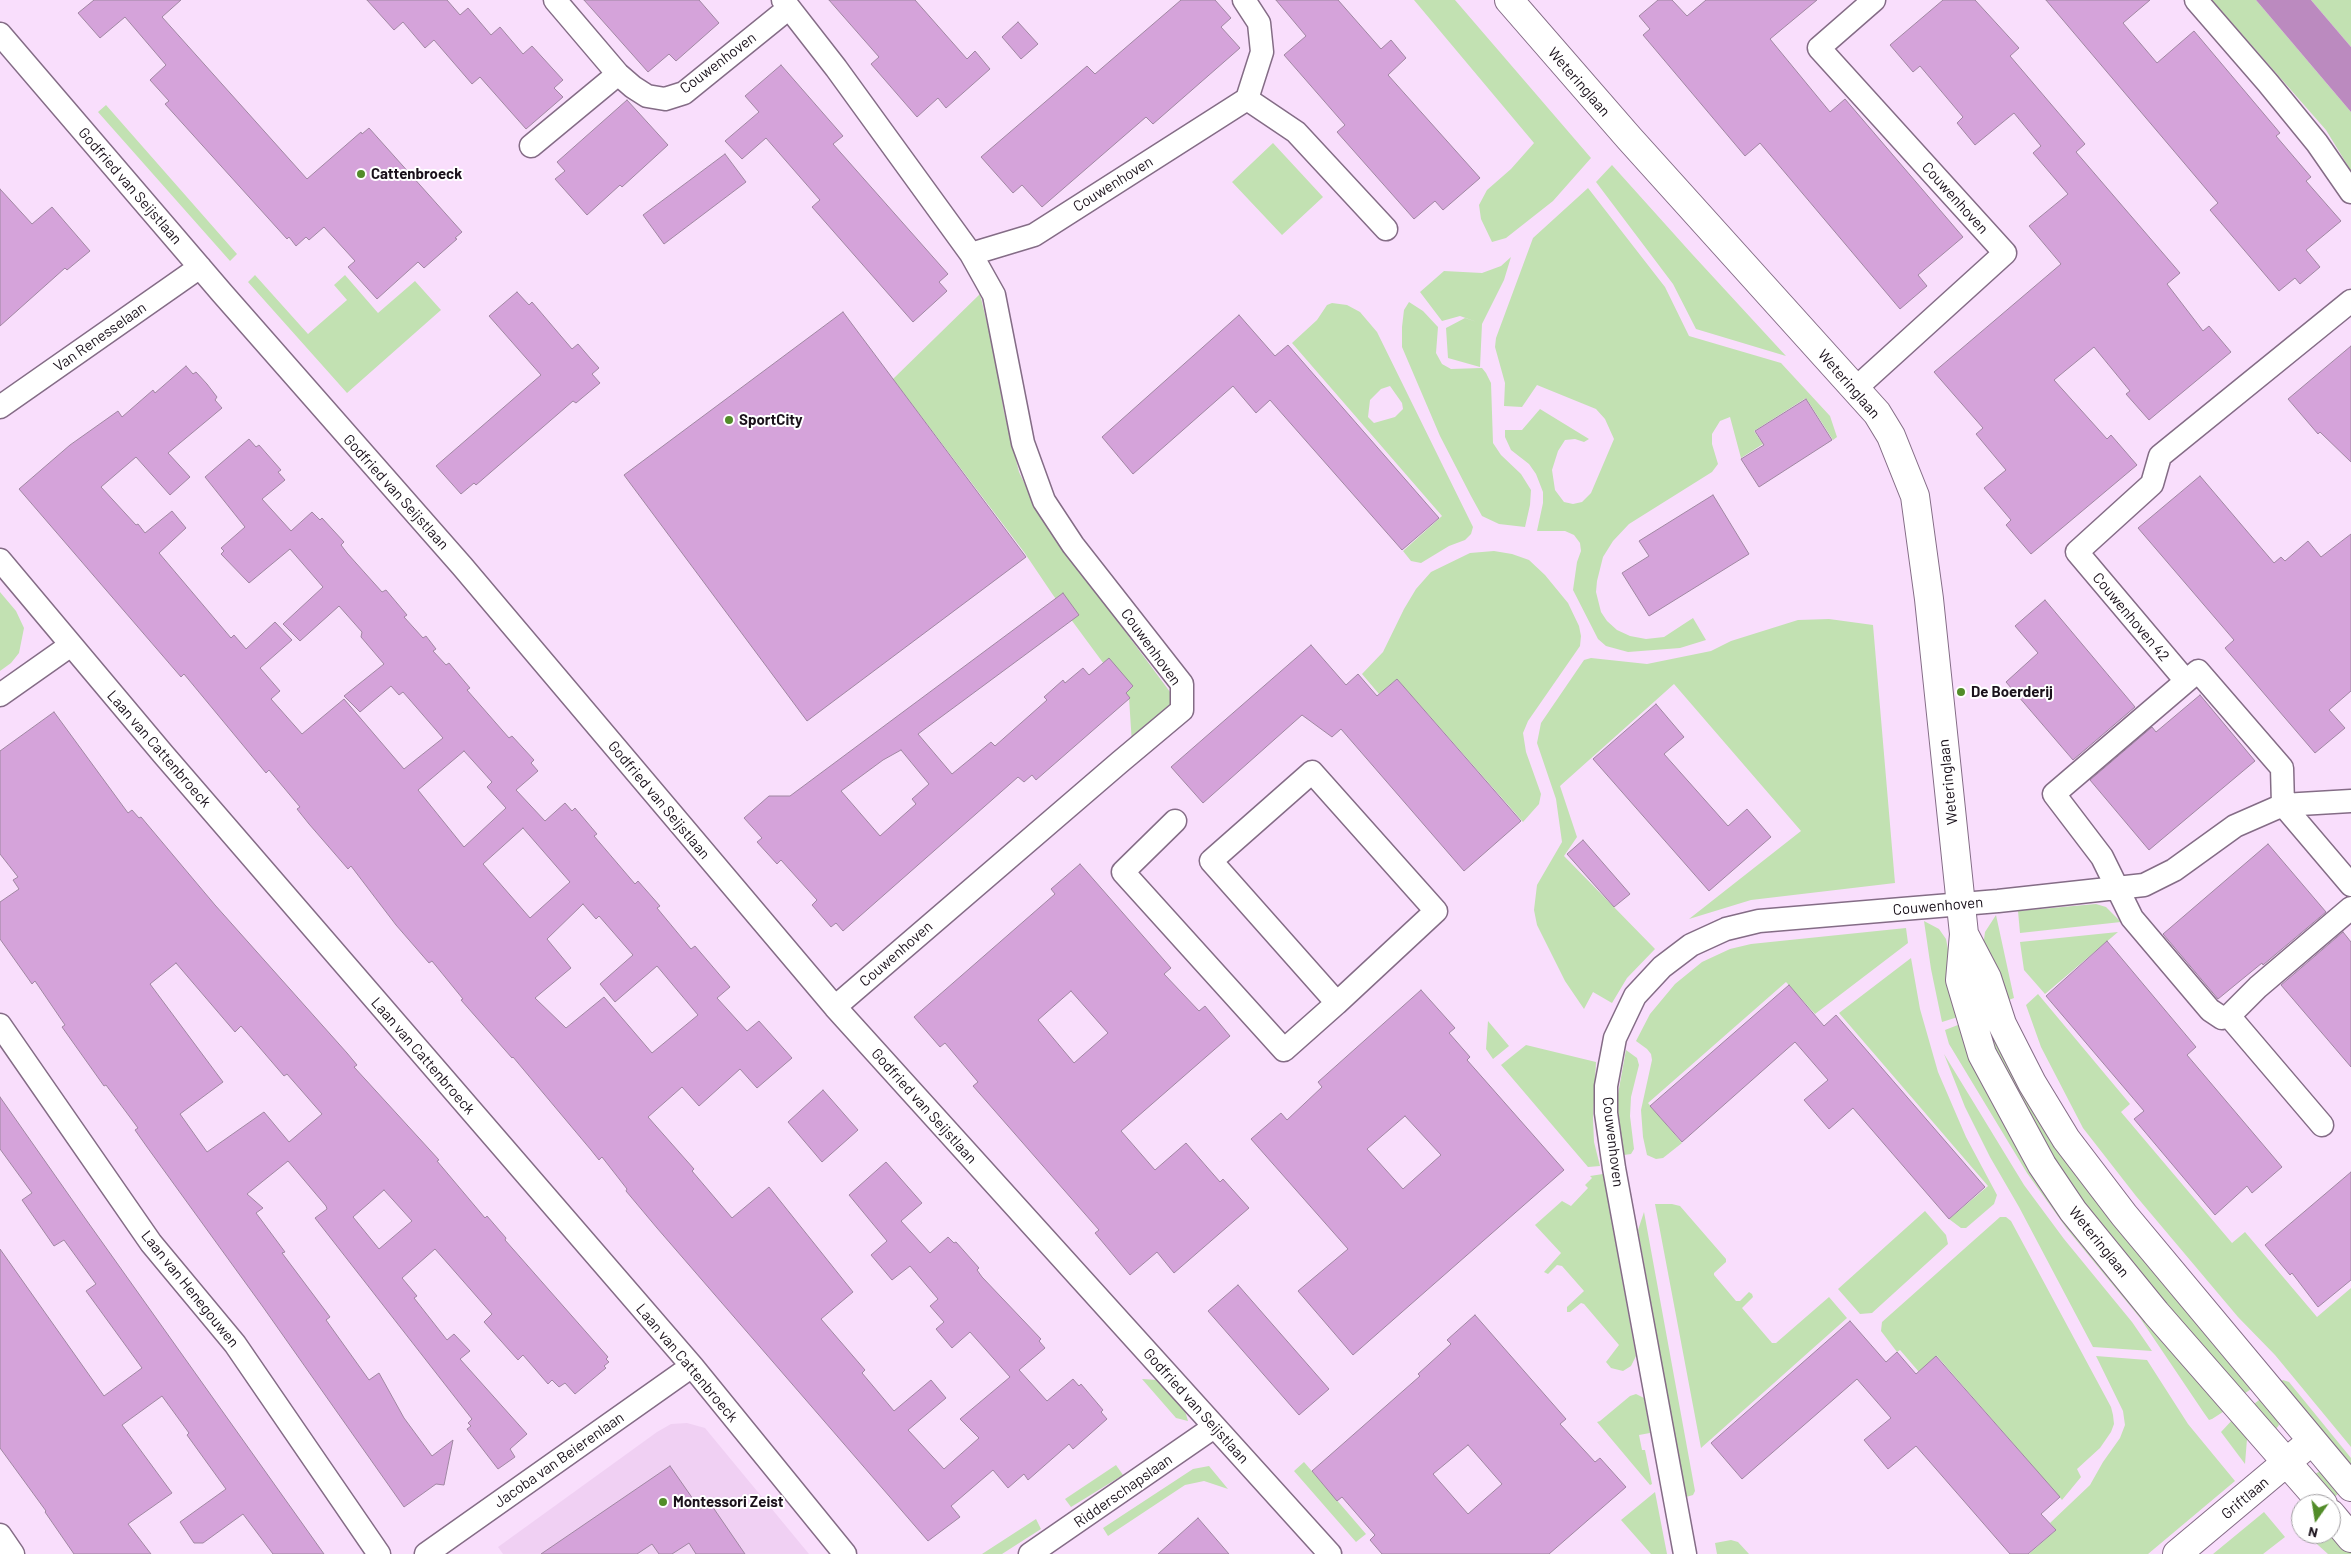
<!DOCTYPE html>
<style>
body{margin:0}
#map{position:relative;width:2351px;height:1554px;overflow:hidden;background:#f9defc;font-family:Barlow,sans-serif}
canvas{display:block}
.north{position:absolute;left:2291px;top:1494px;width:50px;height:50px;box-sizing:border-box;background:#fff;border:1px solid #a3a0a4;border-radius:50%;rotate:193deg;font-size:14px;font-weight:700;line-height:20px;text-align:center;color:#1a111b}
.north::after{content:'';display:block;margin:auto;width:18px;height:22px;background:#528c29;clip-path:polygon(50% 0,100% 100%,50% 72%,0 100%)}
</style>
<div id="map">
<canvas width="2351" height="1554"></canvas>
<div class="north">N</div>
</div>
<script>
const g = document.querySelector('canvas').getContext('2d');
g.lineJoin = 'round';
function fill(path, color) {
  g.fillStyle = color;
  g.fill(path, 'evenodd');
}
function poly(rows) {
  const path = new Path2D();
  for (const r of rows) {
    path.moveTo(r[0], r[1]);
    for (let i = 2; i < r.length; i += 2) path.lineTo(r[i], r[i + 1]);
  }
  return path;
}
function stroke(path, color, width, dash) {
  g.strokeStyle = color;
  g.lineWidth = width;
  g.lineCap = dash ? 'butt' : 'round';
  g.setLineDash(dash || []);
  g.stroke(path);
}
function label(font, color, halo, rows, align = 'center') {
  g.font = font + ' Barlow,sans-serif';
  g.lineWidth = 4;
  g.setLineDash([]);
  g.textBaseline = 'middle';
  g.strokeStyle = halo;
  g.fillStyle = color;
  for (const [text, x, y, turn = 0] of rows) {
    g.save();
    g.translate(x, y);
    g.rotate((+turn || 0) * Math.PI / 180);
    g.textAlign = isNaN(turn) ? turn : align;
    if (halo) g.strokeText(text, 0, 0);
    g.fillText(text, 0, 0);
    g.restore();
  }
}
fill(poly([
 [687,1423,705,1428,809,1554,503,1554,498,1547,657,1432,671,1424]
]), '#f0d0f3');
fill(poly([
 [1414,0,1455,0,1591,158,1553,201,1506,238,1492,242,1481,219,1479,205,1487,190,1511,169,1534,143],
 [2212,0,2256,0,2351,112,2351,171,2326,130],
 [2311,0,2351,0,2351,47],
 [106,105,237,254,230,261,98,112],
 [1273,143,1323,197,1282,235,1232,182],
 [1612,165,1692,254,1786,356,1696,329,1673,284,1596,182],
 [1588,188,1665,287,1689,336,1781,363,1830,416,1837,437,1833,440,1806,398,1754,431,1763,444,1741,458,1730,417,1720,421,1712,434,1712,444,1718,464,1712,472,1629,524,1613,541,1603,557,1597,581,1596,592,1601,612,1607,621,1617,630,1630,636,1646,639,1664,637,1693,618,1706,640,1680,648,1628,652,1606,646,1598,639,1573,590,1577,562,1581,551,1580,543,1574,535,1565,531,1537,531,1543,503,1543,492,1536,474,1529,464,1511,450,1505,437,1505,430,1522,430,1540,409,1589,439,1584,442,1575,439,1565,440,1558,451,1552,470,1555,490,1564,502,1573,504,1582,502,1591,493,1614,439,1605,419,1596,409,1537,385,1522,407,1504,406,1505,383,1495,347,1496,338,1533,238],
 [1511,257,1504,280,1482,324,1480,367,1448,358,1446,328,1465,318,1477,322,1460,316,1442,321,1420,292,1444,271,1482,273,1501,266],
 [255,275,308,334,347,300,334,285,345,275,378,313,415,281,441,310,347,393,248,282],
 [980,294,995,356,1004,412,1019,472,1041,518,1173,696,1168,714,1132,744,1129,698,1053,595,1024,552,893,379],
 [1409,302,1423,311,1438,327,1436,353,1442,364,1451,369,1482,368,1486,373,1491,383,1493,443,1501,455,1521,474,1531,490,1530,505,1525,527,1499,524,1482,516,1471,496,1440,436,1402,347,1402,327,1404,310],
 [1332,303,1347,305,1360,312,1377,332,1473,527,1471,534,1465,540,1449,546,1421,563,1411,561,1403,551,1442,516,1292,343,1317,320,1327,305],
 [1390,386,1402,403,1403,409,1395,417,1374,423,1368,417,1370,400,1381,389],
 [1494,551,1512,554,1529,560,1545,575,1568,603,1579,626,1581,636,1580,646,1528,721,1523,733,1526,752,1541,794,1539,804,1523,822,1397,679,1379,694,1362,674,1383,652,1404,609,1416,589,1431,572,1470,553],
 [0,592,16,611,24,628,19,653,11,663,0,671],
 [1829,619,1873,625,1895,883,1751,900,1689,919,1801,831,1674,684,1560,786,1577,837,1564,856,1655,949,1627,978,1612,1003,1593,992,1584,1009,1565,981,1537,925,1534,910,1537,885,1562,842,1556,799,1537,743,1541,723,1584,660,1591,658,1647,664,1711,651,1731,641,1798,620],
 [2096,904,2106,907,2121,922,2020,933,2018,911],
 [1996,915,2014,998,2001,1003,1983,947,1985,932],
 [1924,921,1939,929,1946,939,1961,1016,1942,1022,1931,969],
 [1906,928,1908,943,1815,1014,1786,982,1648,1103,1682,1143,1663,1158,1656,1159,1647,1155,1643,1137,1641,1110,1652,1060,1651,1054,1647,1049,1636,1041,1650,1014,1675,984,1702,962,1730,949,1751,944],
 [2118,932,2045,994,2024,970,2020,942],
 [1911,958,1920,1009,1938,1072,1966,1137,1997,1195,1994,1204,1966,1228,1961,1228,1949,1219,1988,1186,1839,1013],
 [2038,994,2130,1104,2121,1112,2232,1243,2245,1232,2317,1317,2351,1288,2351,1447,2275,1355,2238,1317,2136,1196,2083,1128,2041,1047,2026,1005],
 [1985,1015,2254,1387,2241,1396,2200,1350,2035,1142,1980,1017],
 [1488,1021,1509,1046,1493,1059,1486,1049],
 [1963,1023,1978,1065,2226,1410,2212,1419,2209,1420,2204,1413,2140,1318,2067,1229,2027,1173,1949,1044,1945,1030],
 [1526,1045,1596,1062,1593,1119,1594,1142,1600,1166,1588,1167,1501,1065],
 [1626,1050,1637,1058,1639,1065,1631,1097,1630,1116,1634,1149,1631,1154,1624,1155,1618,1112,1618,1094],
 [1944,1054,2024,1185,2064,1239,2132,1322,2152,1351,2093,1347,2019,1207,1990,1157,1965,1107],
 [1603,1174,1636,1356,1631,1366,1623,1371,1611,1368,1606,1362,1619,1345,1584,1304,1581,1303,1570,1312,1567,1312,1567,1307,1584,1291,1562,1266,1557,1265,1548,1274,1544,1272,1561,1253,1535,1225,1562,1201,1571,1206,1588,1188,1585,1185,1592,1178,1590,1176],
 [1655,1204,1672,1204,1680,1206,1726,1259,1726,1262,1714,1273,1714,1275,1736,1301,1740,1301,1749,1292,1752,1294,1753,1297,1742,1308,1772,1343,1776,1343,1829,1297,1847,1318,1701,1448],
 [1925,1211,1946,1235,1948,1244,1872,1313,1860,1314,1838,1289],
 [1644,1212,1695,1491,1693,1495,1686,1497,1638,1230],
 [2000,1217,2006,1217,2011,1221,2111,1407,2113,1415,2114,1424,2111,1432,2100,1448,2077,1469,2081,1477,2062,1500,1937,1356,1919,1372,1900,1350,1897,1352,1881,1331,1882,1322],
 [2096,1356,2147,1360,2188,1424,2235,1481,2148,1554,2029,1554,2056,1530,2050,1523,2090,1485,2103,1462,2120,1438,2125,1425,2123,1411],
 [1142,1379,1158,1380,1185,1411,1188,1421,1176,1418],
 [2283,1380,2289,1382,2351,1458,2351,1474,2280,1382],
 [1636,1394,1644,1398,1650,1433,1639,1435,1642,1450,1645,1450,1652,1484,1650,1485,1597,1422,1600,1421,1630,1396],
 [2263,1397,2276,1416,2279,1425,2273,1433,2250,1407],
 [2235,1417,2245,1431,2247,1439,2245,1464,2221,1432],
 [1304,1462,1366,1534,1356,1542,1294,1471],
 [1116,1465,1123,1475,1071,1507,1065,1499],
 [1209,1466,1228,1489,1204,1481,1185,1485,1108,1536,1103,1528,1193,1469],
 [2321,1471,2341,1491,2330,1501,2310,1476],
 [1655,1492,1667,1554,1651,1554,1621,1520],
 [2264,1512,2285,1537,2263,1554,2213,1554],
 [1036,1519,1041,1529,1002,1554,982,1554],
 [2331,1530,2351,1553,2351,1554,2328,1554,2309,1537,2309,1534,2331,1534],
 [1731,1540,1738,1542,1749,1554,1717,1554,1715,1543]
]), '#c2e1b2');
fill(poly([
 [2256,0,2311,0,2351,47,2351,112]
]), '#bb8abf');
const building = poly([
 [94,0,181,0,162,17,307,179,361,132,362,134,369,128,462,232,455,238,457,239,424,268,418,262,377,299,348,267,355,261,324,227,309,240,306,237,296,246,289,237,287,239,165,104,169,101,150,80,166,65,125,17,100,38,78,13,94,0],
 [367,0,447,0,460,15,468,8,491,35,500,27,523,54,532,46,563,80,554,88,563,97,526,129,480,77,472,84,434,40,425,48,403,22,394,30,367,0],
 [584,0,699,0,719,23,676,61,669,54,648,72,584,0],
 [829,0,915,0,967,59,975,51,990,69,946,108,938,98,917,117,871,64,879,57,829,0],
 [1181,0,1215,0,1231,18,1221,27,1240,48,1153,124,1146,117,1042,207,1022,185,1013,193,981,157,1087,66,1095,74,1181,0],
 [1276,0,1338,0,1381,49,1391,40,1406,58,1388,75,1480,178,1443,210,1435,201,1414,219,1337,132,1345,125,1284,55,1306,36,1276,0],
 [1658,0,1672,0,1687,16,1706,0,1817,0,1770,39,1830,112,1845,99,1963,237,1918,275,1927,286,1900,309,1760,143,1745,156,1643,35,1650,29,1639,16,1658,0],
 [1943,0,1975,0,2019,48,2010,56,2085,144,2076,152,2180,273,2167,284,2203,331,2209,326,2231,352,2149,420,2126,394,2130,391,2094,347,2054,380,2107,439,2111,435,2137,465,2031,554,2006,525,2011,520,1984,488,2006,470,1976,434,1983,428,1934,372,2061,264,2029,226,2068,194,2033,153,2041,146,2014,113,1975,145,1957,123,1963,117,1920,66,1913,72,1890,45,1943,0],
 [2046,0,2150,0,2123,23,2157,63,2194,31,2280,133,2276,136,2311,177,2306,181,2341,221,2306,250,2320,267,2300,284,2295,278,2279,291,2210,210,2218,203,2046,0],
 [1018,22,1038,44,1021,59,1002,37,1018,22],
 [781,65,843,136,833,144,948,274,939,282,947,291,913,322,812,207,820,200,766,138,742,159,725,141,759,112,745,96,781,65],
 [627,100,668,145,622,187,620,185,587,215,555,179,565,171,557,162,627,100],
 [725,154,746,182,664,244,643,215,725,154],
 [0,189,32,224,52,207,90,251,67,270,65,268,0,326,0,189],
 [517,292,529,305,532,302,572,349,578,344,590,358,599,368,592,374,600,383,576,403,573,401,476,485,474,483,461,494,436,466,541,375,489,316,517,292],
 [843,312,1026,557,807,721,624,475,843,312],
 [1239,315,1275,356,1288,345,1439,518,1402,550,1270,400,1256,413,1233,386,1133,474,1102,437,1239,315],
 [2351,346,2351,462,2320,432,2318,434,2288,399,2351,346],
 [186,366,193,374,196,372,207,384,217,397,215,400,222,408,168,453,190,477,170,495,136,457,101,487,136,525,138,524,145,533,172,511,186,528,159,553,231,638,234,635,246,649,275,622,292,640,260,668,280,691,271,699,302,734,344,699,404,769,443,738,403,692,399,695,391,686,360,712,344,696,384,664,361,637,362,632,339,606,300,641,283,624,323,587,290,549,249,583,221,554,224,551,221,548,245,527,205,477,249,439,256,447,259,445,281,470,278,472,285,480,262,499,291,531,312,512,320,520,322,518,344,542,341,545,347,553,382,592,386,590,407,615,404,617,423,638,426,636,436,649,433,651,446,665,449,663,459,675,470,688,467,690,509,738,512,736,534,760,531,763,538,771,516,790,545,821,565,803,572,811,575,808,597,834,594,836,635,884,638,881,660,906,657,908,691,949,695,946,730,987,717,998,747,1031,759,1021,792,1058,757,1088,740,1069,699,1106,682,1087,648,1117,694,1169,692,1171,732,1218,769,1187,853,1292,821,1319,865,1370,862,1373,894,1411,931,1380,946,1398,908,1430,944,1469,979,1438,960,1419,1010,1377,970,1332,952,1348,936,1329,944,1322,930,1306,938,1299,910,1266,892,1280,871,1255,887,1241,849,1195,886,1162,922,1203,901,1221,930,1253,948,1237,954,1243,956,1242,979,1268,977,1270,982,1277,1041,1339,1039,1341,1045,1348,1019,1370,1047,1401,1073,1379,1079,1386,1081,1384,1103,1410,1101,1412,1107,1419,1073,1449,1069,1444,1028,1480,1024,1474,1008,1488,993,1470,951,1506,960,1517,928,1541,657,1228,626,1191,627,1189,602,1157,599,1160,591,1150,513,1057,512,1058,461,1000,463,999,432,961,429,963,396,925,351,866,348,869,309,824,297,809,300,807,269,770,266,773,184,674,181,677,19,489,70,445,118,411,122,417,153,390,155,393,186,366],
 [464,751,492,782,487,787,506,808,464,847,418,790,464,751],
 [523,828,570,882,530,918,483,864,523,828],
 [583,904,596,919,599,916,633,955,600,984,615,1002,657,966,698,1015,652,1053,604,997,566,1028,535,998,571,968,547,939,583,904],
 [1806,399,1832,440,1759,487,1741,459,1764,445,1755,431,1806,399],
 [2200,476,2274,563,2281,557,2285,561,2308,541,2321,557,2351,534,2351,691,2329,710,2345,728,2315,753,2225,648,2234,640,2138,528,2200,476],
 [1713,495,1749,554,1649,616,1622,573,1649,556,1639,541,1713,495],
 [1063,593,1079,615,918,734,952,774,991,742,995,746,1047,700,1044,697,1063,680,1065,683,1083,668,1089,675,1109,658,1133,686,1126,693,1130,698,1036,780,1032,775,1024,782,1018,777,843,931,836,923,831,927,812,905,817,900,781,860,777,864,757,842,762,838,744,818,769,796,790,796,1063,593],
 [901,750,929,784,912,799,916,804,880,836,841,791,883,760,901,750],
 [2045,600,2135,707,2073,760,2006,682,2038,653,2015,626,2045,600],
 [1311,645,1346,685,1358,674,1377,696,1397,679,1521,821,1464,871,1341,729,1332,737,1302,715,1203,803,1171,767,1311,645],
 [2200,695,2255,761,2149,850,2090,780,2152,727,2156,732,2200,695],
 [1656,704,1684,737,1664,754,1728,826,1747,809,1771,837,1709,891,1593,759,1656,704],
 [54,712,128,813,132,810,139,818,141,817,215,905,347,1053,357,1065,354,1067,429,1149,439,1160,437,1161,485,1218,487,1216,506,1238,505,1240,608,1357,606,1359,609,1362,604,1366,606,1368,575,1394,565,1383,559,1387,552,1380,548,1384,523,1355,518,1360,484,1322,492,1314,435,1249,402,1278,417,1296,414,1298,447,1340,454,1334,470,1351,460,1359,527,1434,510,1449,515,1457,498,1469,467,1429,471,1426,468,1423,472,1419,315,1218,327,1209,326,1206,288,1161,247,1194,263,1208,256,1213,285,1252,282,1253,330,1317,326,1320,369,1380,379,1373,404,1418,432,1456,453,1440,444,1485,436,1484,404,1507,263,1307,147,1147,135,1130,138,1128,106,1085,104,1086,62,1027,65,1025,35,981,32,984,0,939,0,902,19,889,13,880,18,877,0,854,0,751,54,712],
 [176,963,235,1032,241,1026,284,1076,287,1074,322,1114,289,1142,264,1112,207,1152,180,1114,223,1082,150,984,176,963],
 [384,1190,412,1221,379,1249,353,1217,384,1190],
 [1583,840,1630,894,1614,907,1567,854,1583,840],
 [2268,844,2326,912,2263,965,2262,963,2218,999,2163,934,2268,844],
 [1080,864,1171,968,1164,974,1199,1011,1205,1006,1230,1036,1121,1131,1155,1170,1186,1143,1220,1182,1223,1179,1249,1208,1174,1273,1157,1252,1130,1275,1095,1233,1099,1230,973,1086,978,1082,945,1043,940,1047,914,1017,1055,894,1051,889,1080,864],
 [1071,991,1108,1033,1074,1063,1038,1020,1071,991],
 [2343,932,2351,942,2351,1067,2281,985,2343,932],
 [2107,941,2196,1047,2187,1055,2282,1167,2252,1193,2247,1186,2215,1215,2134,1119,2144,1111,2046,996,2107,941],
 [1789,985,1824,1026,1836,1015,1985,1187,1949,1219,1853,1108,1829,1129,1804,1100,1828,1080,1795,1042,1682,1142,1650,1106,1789,985],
 [1421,990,1455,1028,1449,1033,1470,1057,1467,1060,1564,1170,1353,1355,1298,1291,1348,1249,1251,1139,1281,1113,1287,1120,1322,1087,1318,1082,1421,990],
 [1405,1116,1441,1155,1403,1189,1367,1149,1405,1116],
 [823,1090,858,1130,822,1162,788,1122,823,1090],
 [0,1097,87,1221,324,1554,273,1554,243,1514,203,1543,194,1543,180,1522,226,1489,187,1435,189,1433,162,1396,122,1425,172,1493,128,1524,151,1554,74,1554,45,1512,46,1511,0,1448,0,1249,104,1396,142,1368,86,1291,96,1284,64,1240,54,1246,22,1200,32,1193,0,1149,0,1097],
 [2351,1172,2351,1280,2318,1307,2292,1273,2290,1275,2265,1245,2351,1172],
 [1238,1285,1329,1389,1299,1415,1208,1311,1238,1285],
 [1475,1315,1566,1419,1560,1424,1595,1462,1600,1458,1626,1487,1549,1554,1382,1554,1370,1540,1375,1535,1342,1497,1337,1501,1312,1471,1420,1376,1418,1374,1451,1344,1447,1340,1475,1315],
 [1468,1445,1502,1484,1468,1514,1433,1474,1468,1445],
 [1850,1321,1886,1362,1897,1352,1916,1374,1936,1356,2060,1497,2041,1514,2056,1530,2028,1554,2010,1554,1916,1446,1888,1469,1864,1440,1891,1418,1857,1379,1742,1479,1711,1443,1850,1321],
 [670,1466,700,1509,710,1503,745,1554,696,1554,689,1543,672,1554,659,1554,652,1544,637,1554,541,1554,670,1466],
 [1198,1518,1229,1554,1158,1554,1198,1518]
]);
fill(building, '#d5a3da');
stroke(building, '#a087a2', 1);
const minor = poly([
 [555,0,618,74,633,87,647,96,665,99,684,93,789,8],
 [783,0,836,68,971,254,994,295,1023,443,1044,501,1073,545,1182,684,1182,710,1120,762,835,1007],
 [2196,0,2268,83,2317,143,2351,192],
 [0,34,222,293,462,566,835,1007,1330,1554],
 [1247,99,1296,132,1386,229],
 [531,146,618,74],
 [971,254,1034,235,1247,99,1262,52,1259,23,1244,0],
 [1855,389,2005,253,1819,48,1874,0],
 [0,407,200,267],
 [0,560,163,754,692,1366,845,1554],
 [2186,681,2077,552,2152,484,2160,456,2351,301],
 [0,695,71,645],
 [1312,772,1436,911,1337,1003,1211,861,1312,772],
 [1175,821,1123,872,1284,1050,1337,1003],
 [2229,1016,2258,987,2351,908],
 [0,1025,151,1243,235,1344,379,1554],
 [2322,1125,2229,1016,2222,1018,2210,1010,2132,918,2102,857,2054,794,2198,671,2282,768,2283,805,2351,885],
 [0,1535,13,1554],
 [426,1554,692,1366],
 [1030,1554,1214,1427],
 [1685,1554,1614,1168,1606,1113,1606,1086,1615,1038,1635,996,1662,967,1691,945,1726,929,1759,921,1998,901,2144,885,2174,870,2235,826,2283,805,2351,801]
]);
const tertiary = poly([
 [1509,0,1629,138,1877,413,1891,436,1915,496,1929,599,1964,934,1960,980,1982,1054,2042,1165,2073,1211,2156,1313,2323,1504],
 [1964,934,1987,978,2002,1024,2032,1083,2066,1139,2124,1215,2351,1487],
 [2331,1514,2351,1538],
 [2177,1554,2301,1450]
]);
stroke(minor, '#846c86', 25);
stroke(tertiary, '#846c86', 30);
stroke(minor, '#fff', 22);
stroke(tertiary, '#fff', 28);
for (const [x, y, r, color] of [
 [361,174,5,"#528c29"],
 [729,420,5,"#528c29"],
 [1961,692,5,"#528c29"],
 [663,1502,5,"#528c29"]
]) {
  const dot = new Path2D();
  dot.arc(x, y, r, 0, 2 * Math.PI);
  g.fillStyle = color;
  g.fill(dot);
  stroke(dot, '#fff', 2);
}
label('15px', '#1a111b', '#fff', [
 ["Couwenhoven",718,63,-37],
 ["Weteringlaan",1579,82,49],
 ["Couwenhoven",1113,184,-32],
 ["Godfried van Seijstlaan",130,186,49],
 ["Couwenhoven",1955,198,48],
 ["Van Renesselaan",100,337,-35],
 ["Weteringlaan",1849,384,49],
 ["Godfried van Seijstlaan",396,492,48],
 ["Couwenhoven 42",2131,617,50],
 ["Couwenhoven",1151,647,54],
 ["Laan van Cattenbroeck",159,749,49],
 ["Weteringlaan",1948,782,-96],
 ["Godfried van Seijstlaan",659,800,50],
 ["Couwenhoven",1938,906,-5],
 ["Couwenhoven",896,954,-41],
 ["Laan van Cattenbroeck",423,1056,49],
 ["Godfried van Seijstlaan",924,1106,48],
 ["Couwenhoven",1613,1142,83],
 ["Weteringlaan",2099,1242,51],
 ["Laan van Henegouwen",190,1289,51],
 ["Laan van Cattenbroeck",687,1363,50],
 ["Godfried van Seijstlaan",1196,1406,48],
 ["Jacoba van Beierenlaan",559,1460,-35],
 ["Ridderschapslaan",1123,1491,-35],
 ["Griftlaan",2245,1498,-40]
]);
label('bold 15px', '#1a111b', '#fff', [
 ["Cattenbroeck",371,174],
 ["SportCity",739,420],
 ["De Boerderij",1971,692],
 ["Montessori Zeist",673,1502]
], 'left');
</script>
